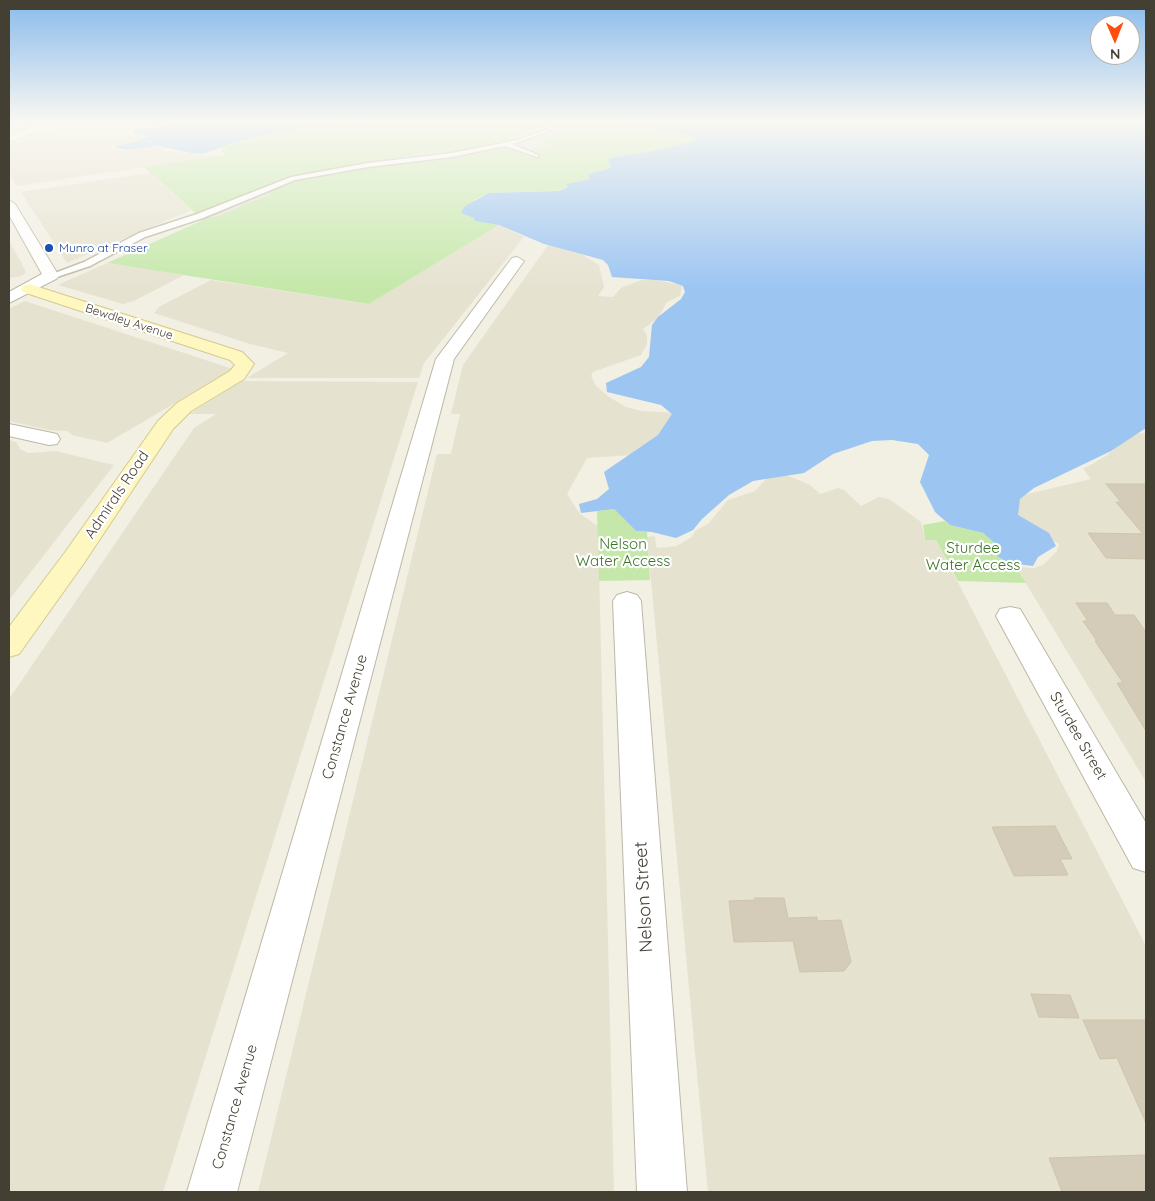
<!DOCTYPE html>
<style>
body{margin:0}
#map{position:relative;width:1155px;height:1201px;overflow:hidden;background:#f2efe3;font-family:Quicksand,sans-serif}
canvas{display:block}
.frame{position:absolute;inset:0;border:10px solid #443f33;pointer-events:none}
.north{position:absolute;left:1090px;top:15px;width:50px;height:50px;box-sizing:border-box;background:#fff;border:1px solid #b4b2ad;border-radius:50%;rotate:179deg;font-size:14px;font-weight:700;line-height:20px;text-align:center;color:#443f33}
.north::after{content:'';display:block;margin:auto;width:18px;height:22px;background:#ff4d0d;clip-path:polygon(50% 0,100% 100%,50% 72%,0 100%)}
</style>
<div id="map">
<canvas width="1155" height="1201"></canvas>
<div class="frame"></div>
<div class="north">N</div>
</div>
<script>
const g = document.querySelector('canvas').getContext('2d');
g.lineJoin = 'round';
function fill(path, color) {
  g.fillStyle = color;
  g.fill(path, 'evenodd');
}
function poly(rows) {
  const path = new Path2D();
  for (const r of rows) {
    path.moveTo(r[0], r[1]);
    for (let i = 2; i < r.length; i += 2) path.lineTo(r[i], r[i + 1]);
  }
  return path;
}
function stroke(path, color, width, dash) {
  g.strokeStyle = color;
  g.lineWidth = width;
  g.lineCap = dash ? 'butt' : 'round';
  g.setLineDash(dash || []);
  g.stroke(path);
}
function label(font, color, halo, rows, align = 'center') {
  g.font = font + ' Quicksand,sans-serif';
  g.lineWidth = 4.5;
  g.setLineDash([]);
  g.textBaseline = 'middle';
  g.strokeStyle = halo;
  g.fillStyle = color;
  for (const [text, x, y, turn = 0] of rows) {
    g.save();
    g.translate(x, y);
    g.rotate((+turn || 0) * Math.PI / 180);
    g.textAlign = isNaN(turn) ? turn : align;
    if (halo) g.strokeText(text, 0, 0);
    g.fillText(text, 0, 0);
    g.restore();
  }
}
fill(poly([
 [9,121,46,121,9,134],
 [71,121,186,121,164,124,160,127,127,130,124,134,143,136,138,141,113,146,112,149,123,151,149,147,164,148,164,151,166,151,220,156,17,186,9,174,9,144],
 [150,173,191,210,67,263,21,192],
 [499,225,524,237,424,363,419,378,247,378,288,353,250,344,154,313,159,307,211,280,369,304],
 [9,240,26,272,22,276,9,278],
 [548,245,583,255,599,265,604,287,598,296,613,297,621,288,641,280,655,280,682,285,680,296,667,302,658,318,643,329,647,336,647,344,641,355,593,372,591,376,596,386,609,397,626,407,642,411,696,414,631,455,587,458,567,494,580,514,598,526,614,1192,258,1192,437,454,451,454,460,414,451,414,463,365],
 [107,263,184,275,134,301,123,304,58,285],
 [25,301,233,369,107,443,72,435,67,431,49,430,9,421,9,309],
 [242,381,418,382,163,1192,9,1192,9,699,194,428,216,414,189,414],
 [1146,433,1146,782,1016,567,1034,568,1043,565,1057,551,1059,544,1009,517,1011,498,1091,479,1083,469,1106,456,1132,434],
 [9,440,16,442,20,449,28,453,55,451,114,465,9,600],
 [779,472,810,485,820,494,838,488,844,490,861,506,879,497,889,499,921,522,925,540,936,540,1146,946,1146,1192,708,1192,647,537,655,536,656,547,660,548,677,546,692,537,696,530,708,524,728,500,755,491,771,474]
]), '#e6e2d0');
fill(poly([
 [367,121,610,121,633,126,636,122,656,126,666,133,689,134,698,139,669,148,610,158,608,162,611,165,609,169,588,174,590,179,567,185,568,186,559,191,489,193,474,200,475,221,499,225,369,304,107,263,203,220,144,167,224,155,221,148,242,140,262,135,317,125],
 [614,509,636,531,647,532,650,580,599,581,597,511],
 [945,521,950,525,983,533,997,545,1008,563,1014,564,1026,583,958,581,936,540,925,540,923,525]
]), '#c5e8aa');
fill(poly([
 [551,127,554,127,552,129,565,129,562,131,571,132,535,140,549,145,537,145,540,147,531,149,512,147,425,163,420,160,370,165,362,162,444,151,456,155,492,146,484,144,513,141,509,139,539,128],
 [265,191,271,194,216,217,200,216]
]), '#e2e0dc');
fill(poly([
 [187,121,367,121,368,122,356,125,349,123,317,125,262,135,242,140,206,153,196,154,157,146,128,150,116,148,115,146,138,141,148,136,133,133,136,129,160,127,169,125,165,124],
 [610,121,1146,121,1146,428,1111,451,1034,488,1020,499,1018,515,1049,533,1056,546,1038,557,1033,566,1009,563,997,556,997,545,983,533,950,525,935,512,920,482,929,455,918,444,892,440,872,441,833,454,804,473,753,481,729,495,702,519,693,530,676,538,652,532,636,531,614,509,581,513,579,504,597,499,609,489,604,472,658,435,672,414,661,405,607,392,606,383,641,367,649,357,652,325,658,317,681,299,685,292,683,286,669,281,612,277,608,265,603,260,544,244,499,225,475,221,474,218,461,213,465,206,489,193,559,191,568,187,566,185,567,184,590,179,588,174,609,169,611,165,608,162,610,158,669,148,697,139,689,134,665,133,656,129,658,127,656,126,643,123,636,122,633,126,626,125]
]), '#9cc5f2');
const building = poly([
 [1106,484,1146,484,1146,559,1106,558,1088,533,1143,534,1116,502,1121,502,1106,484],
 [1076,603,1107,603,1115,615,1134,615,1146,632,1146,731,1117,683,1123,683,1095,641,1097,641,1083,621,1088,621,1076,603],
 [1055,826,1072,859,1060,859,1068,875,1014,876,992,827,1055,826],
 [755,898,784,898,788,918,817,917,817,921,841,920,851,962,844,971,800,972,793,941,734,942,729,901,755,900,755,898],
 [1031,994,1070,995,1079,1018,1039,1017,1031,994],
 [1083,1020,1146,1020,1146,1123,1117,1058,1100,1059,1083,1020],
 [1146,1155,1146,1192,1062,1192,1049,1158,1146,1155]
]);
fill(building, '#d4ccb8');
stroke(building, '#cfc5ab', 1);
const lane = poly([
 [545,130,550,131,512,144,538,155,538,157,505,146,452,157,368,167,295,180,203,218,145,237,90,266,51,279,47,276,84,262,139,233,197,214,291,177,368,163,452,153,518,140,545,130]
]);
const street = poly([
 [48,121,63,121,9,142,9,136,48,121],
 [9,200,15,204,59,276,56,279,9,303,9,292,42,274,9,215,9,200],
 [517,257,524,261,454,359,237,1192,187,1192,436,359,512,258,517,257],
 [9,424,57,434,60,439,57,444,49,445,9,436,9,424],
 [627,592,637,595,641,601,687,1192,637,1192,613,601,617,595,627,592],
 [1010,607,1020,609,1146,823,1146,872,1133,868,996,616,1000,609,1010,607]
]);
const secondary = poly([
 [29,284,242,352,254,364,244,379,191,411,173,429,84,563,19,654,9,657,9,627,66,551,158,421,177,403,230,371,235,365,230,360,23,292,21,289,23,286,29,284]
]);
stroke(lane, '#bdb8a5', 3);
stroke(street, '#bdb8a5', 2);
stroke(secondary, '#d4ca91', 2);
fill(lane, '#fff');
fill(street, '#fff');
fill(secondary, '#fff7c0');
const sky = g.createLinearGradient(0, 0, 0, 289);
sky.addColorStop(0, '#89bbec');
sky.addColorStop(0.42, '#f9f8f2');
sky.addColorStop(1, '#f9f8f200');
g.fillStyle = sky;
g.fillRect(0, 0, 1155, 289);
for (const [x, y, r, color] of [
 [49,248,5,"#1a4fb4"]
]) {
  const dot = new Path2D();
  dot.arc(x, y, r, 0, 2 * Math.PI);
  g.fillStyle = color;
  g.fill(dot);
  stroke(dot, '#fff', 2);
}
label('12px', '#164399', '#fff', [
 ["Munro at Fraser",59,248]
], 'left');
label('12px', '#443f33', '#fff', [
 ["Bewdley Avenue",129,322,18]
]);
label('15px', '#443f33', '#fff', [
 ["Admirals Road",117,495,-56],
 ["Constance Avenue",345,717,-74],
 ["Sturdee Street",1078,736,60],
 ["Constance Avenue",235,1107,-74]
]);
label('15px', '#3b7625', '#fff', [
 ["Nelson",623,544],
 ["Water Access",623,561],
 ["Sturdee",973,548],
 ["Water Access",973,565]
]);
label('18px', '#443f33', '#fff', [
 ["Nelson Street",644,897,-93]
]);
</script>
